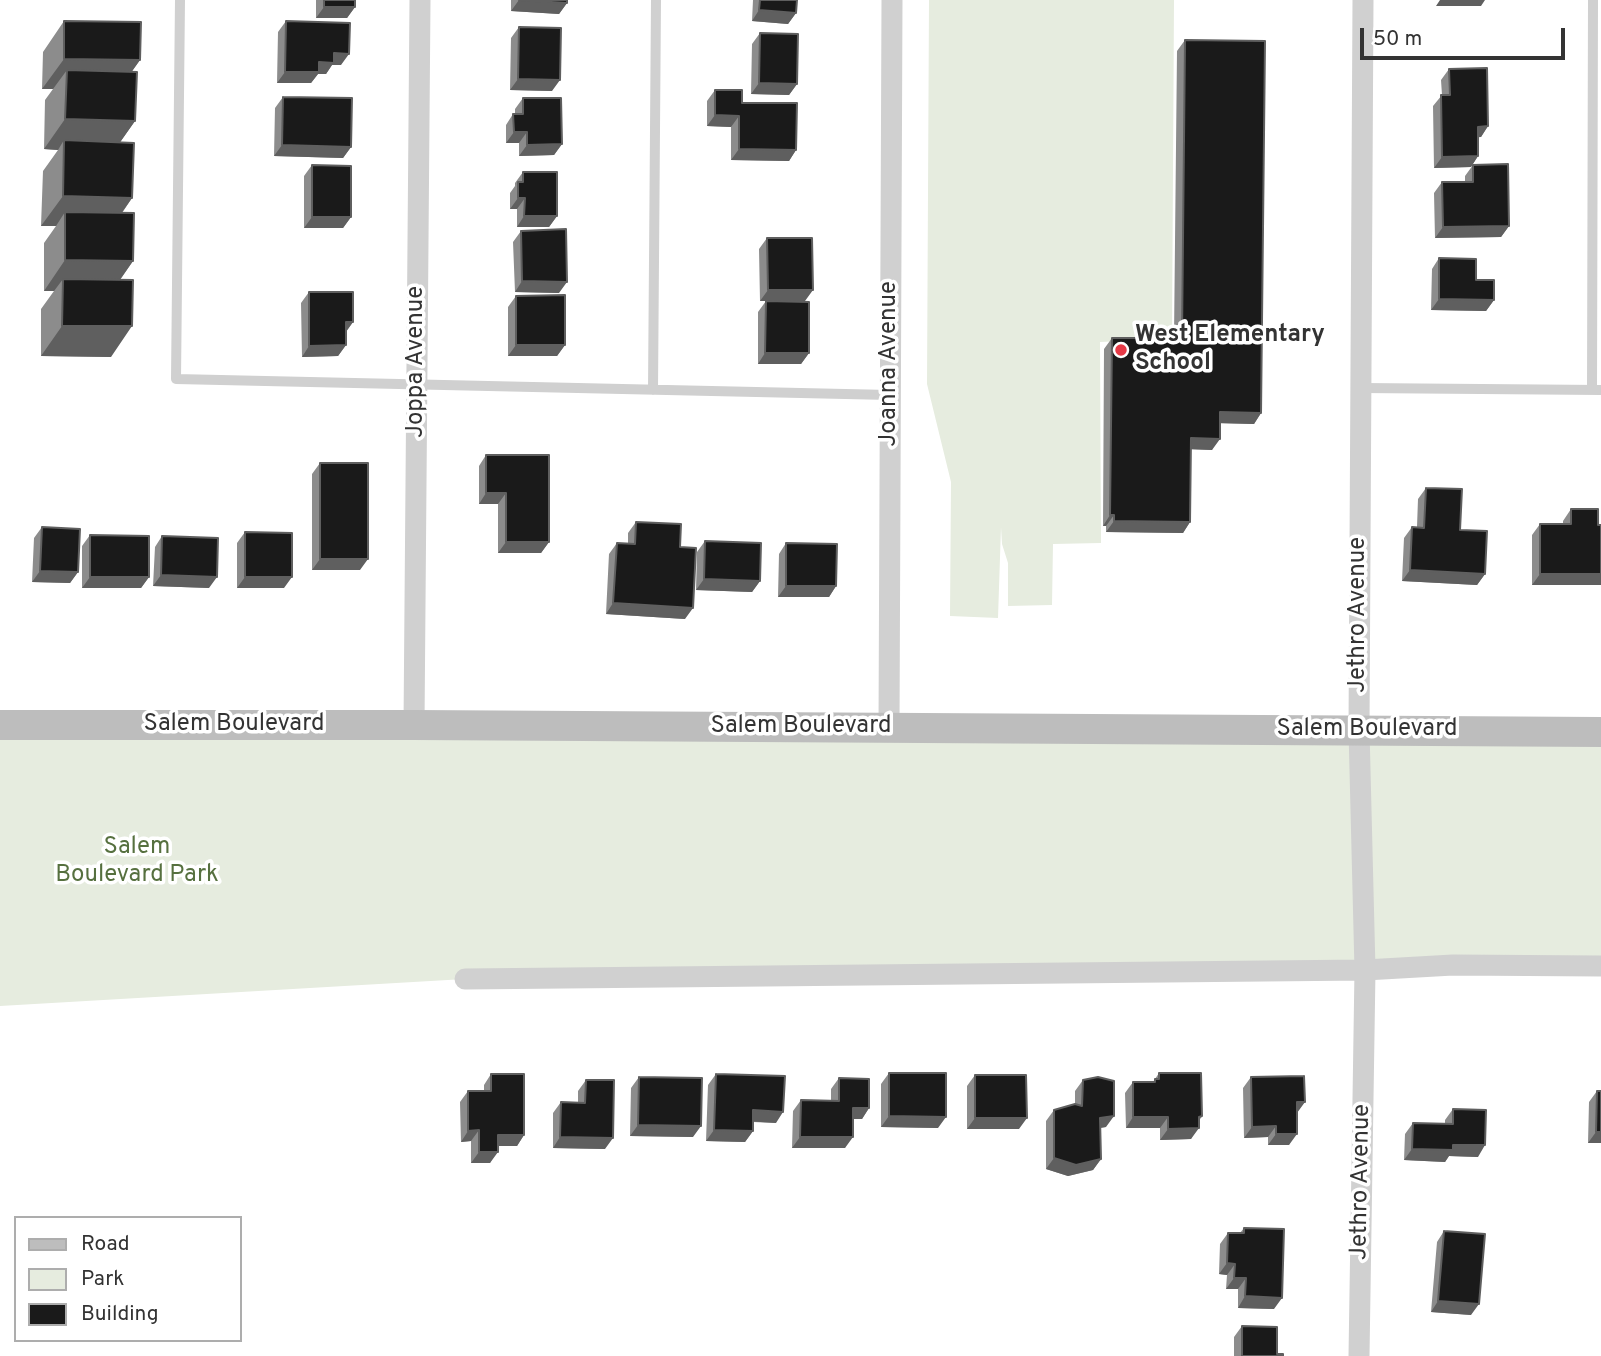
<!DOCTYPE html>
<style>
body{margin:0}
#map{position:relative;width:1601px;height:1356px;overflow:hidden;background:#fff;font-family:Overpass,sans-serif}
canvas{display:block}
.legend{position:absolute;left:14px;top:1216px;width:228px;height:126px;box-sizing:border-box;background:#fff;border:2px solid #adadad;margin:0;padding:9px 12px;list-style:none;font-size:21px;color:#333}
.legend li{display:flex;align-items:center;gap:14px;height:35px}
.legend b{width:35px;border:2px solid #adadad}
.scale{position:absolute;left:1360px;top:28px;width:205px;height:32px;box-sizing:border-box;border:4px solid #333;border-top:0;padding-left:9px;font-size:21px;line-height:24px;white-space:nowrap;color:#333;-webkit-text-stroke:5px #fff;paint-order:stroke}
</style>
<div id="map">
<canvas width="1601" height="1356"></canvas>
<ul class="legend">
<li><b style="height:9px;background:#bdbdbd"></b>Road</li>
<li><b style="height:19px;background:#e6ecdf"></b>Park</li>
<li><b style="height:19px;background:#1a1a1a"></b>Building</li>
</ul>
<div class="scale">50 m</div>
</div>
<script>
const g = document.querySelector('canvas').getContext('2d');
g.lineJoin = 'round';
function fill(path, color) {
  g.fillStyle = color;
  g.fill(path, 'evenodd');
}
function poly(rows) {
  const path = new Path2D();
  for (const r of rows) {
    path.moveTo(r[0], r[1]);
    for (let i = 2; i < r.length; i += 2) path.lineTo(r[i], r[i + 1]);
  }
  return path;
}
function stroke(path, color, width, dash) {
  g.strokeStyle = color;
  g.lineWidth = width;
  g.lineCap = dash ? 'butt' : 'round';
  g.setLineDash(dash || []);
  g.stroke(path);
}
function label(font, color, halo, rows, align = 'center') {
  g.font = font + ' Overpass,sans-serif';
  g.lineWidth = 7;
  g.setLineDash([]);
  g.textBaseline = 'middle';
  g.strokeStyle = halo;
  g.fillStyle = color;
  for (const [text, x, y, turn = 0] of rows) {
    g.save();
    g.translate(x, y);
    g.rotate((+turn || 0) * Math.PI / 180);
    g.textAlign = isNaN(turn) ? turn : align;
    if (halo) g.strokeText(text, 0, 0);
    g.fillText(text, 0, 0);
    g.restore();
  }
}
fill(poly([
 [929,0,1174,0,1172,339,1100,342,1101,543,1053,544,1052,605,1008,606,1008,563,1002,544,1001,527,998,618,950,616,951,482,927,384],
 [0,726,1601,732,1601,971,465,979,0,1006]
]), '#e6ecdf');
stroke(poly([
 [180,0,176,379,890,395],
 [1361,388,1601,390],
 [653,390,656,0],
 [1592,390,1593,0]
]), '#d0d0d0', 10);
stroke(poly([
 [414,725,420,0],
 [889,728,892,0],
 [465,979,1365,970,1453,965,1601,966],
 [1359,1356,1365,970,1359,730,1363,0]
]), '#d0d0d0', 21);
stroke(poly([
 [0,725,414,725,1601,732]
]), '#bdbdbd', 30);
fill(poly([
 [316,0,355,0,355,7,347,18,316,18],
 [511,0,567,0,567,3,559,14,511,11],
 [753,0,797,0,796,13,788,24,752,21],
 [64,21,140,60,131,72,135,121,120,142,132,198,122,213,133,261,120,280,111,357,41,356,41,309,54,291,44,291,44,243,56,226,41,226,43,171,58,150,44,149,45,100,53,89,42,89,43,52],
 [286,21,341,65,332,65,326,74,318,74,311,83,277,83,278,32],
 [519,27,552,91,510,90,511,38],
 [760,33,797,84,789,95,751,94,752,44],
 [1185,40,1261,413,1254,424,1220,423,1212,450,1191,449,1190,522,1183,533,1106,532,1106,526,1103,526,1104,349,1112,338,1174,338,1177,51],
 [1449,69,1488,126,1481,137,1478,137,1478,156,1471,167,1434,168,1433,106,1442,95,1441,80],
 [715,90,742,103,796,150,789,161,731,160,731,127,707,126,707,101],
 [283,97,351,147,343,158,274,156,275,108],
 [523,98,562,144,554,155,519,156,519,143,506,143,506,125,513,114,515,114,515,109],
 [312,165,351,217,343,228,304,228,304,176],
 [1473,165,1509,226,1501,237,1435,238,1434,193,1442,182,1465,182,1465,176],
 [523,172,557,216,549,227,517,227,517,209,510,209,510,193,515,186,515,183],
 [521,231,559,293,515,292,513,242],
 [767,238,805,301,768,301,809,353,801,364,758,364,758,312,766,301,760,301,759,249],
 [1439,258,1476,280,1494,300,1486,311,1431,310,1432,269],
 [309,292,353,322,346,332,346,345,338,356,302,357,301,303],
 [516,296,565,345,557,356,508,356,508,307],
 [486,455,549,542,541,553,498,553,498,504,479,504,479,466],
 [320,463,360,570,312,570,312,474],
 [1426,488,1460,530,1485,574,1477,585,1402,581,1404,538,1412,527,1417,527,1418,499],
 [1571,509,1598,525,1601,585,1532,585,1532,535,1540,524,1563,524,1563,521],
 [636,522,680,547,685,619,606,614,609,554,617,543,628,543,628,533],
 [42,527,78,572,70,583,32,582,34,538],
 [245,532,284,588,237,588,237,543],
 [90,535,149,577,141,588,82,588,82,546],
 [162,536,209,588,153,586,155,547],
 [705,541,760,581,752,592,696,590,697,552],
 [786,543,836,586,829,597,778,597,779,554],
 [889,1073,938,1128,881,1127,881,1084],
 [1159,1073,1202,1116,1199,1121,1191,1139,1160,1140,1160,1128,1126,1128,1125,1093,1133,1082,1153,1082],
 [491,1074,524,1135,517,1146,498,1146,490,1163,471,1163,471,1141,461,1142,460,1102,468,1091,484,1091,484,1085],
 [716,1074,776,1123,753,1122,753,1131,745,1142,706,1141,708,1085],
 [975,1075,1019,1129,967,1129,967,1086],
 [639,1077,693,1137,630,1136,631,1088],
 [1251,1077,1297,1113,1289,1145,1268,1145,1268,1137,1244,1138,1243,1088],
 [839,1078,869,1108,862,1119,853,1119,845,1148,792,1148,793,1111,801,1100,831,1101,831,1089],
 [586,1080,605,1149,553,1148,553,1113,561,1102,578,1103,578,1091],
 [1083,1080,1106,1127,1100,1128,1101,1159,1093,1170,1068,1176,1046,1169,1046,1121,1054,1110,1075,1104,1075,1091],
 [1597,1091,1601,1143,1588,1143,1589,1102],
 [1453,1109,1478,1157,1449,1156,1445,1162,1404,1160,1405,1134,1413,1123,1445,1124,1445,1120],
 [1244,1228,1274,1309,1238,1308,1238,1289,1226,1289,1227,1275,1219,1274,1220,1244,1228,1233,1240,1233],
 [1444,1231,1471,1315,1431,1312,1437,1242],
 [1242,1326,1277,1354,1283,1356,1234,1356,1234,1337]
]), '#8c8c8c');
fill(poly([
 [519,0,567,3,559,14,511,11],
 [1440,0,1485,0,1481,6,1436,6],
 [324,7,355,7,347,18,316,18],
 [759,10,796,13,788,24,752,21],
 [334,53,349,54,341,65,332,65,326,74,318,74,311,83,277,83,285,72,319,62],
 [64,59,140,60,119,90,67,70,53,89,42,89],
 [518,79,560,80,552,91,510,90],
 [759,83,797,84,789,95,751,94],
 [715,115,739,116,731,127,707,126],
 [65,119,135,121,114,151,64,140,58,150,44,149],
 [1488,126,1481,137,1470,138,1478,127],
 [514,132,527,132,519,143,506,143],
 [562,144,554,155,519,156,527,145],
 [282,145,351,147,343,158,274,156],
 [739,149,796,150,789,161,731,160],
 [1478,156,1471,167,1434,168,1442,157],
 [63,196,132,198,111,228,65,212,56,226,41,226],
 [518,198,525,198,517,209,510,209],
 [524,216,557,216,549,227,517,227],
 [312,217,351,217,343,228,304,228],
 [1509,226,1501,237,1435,238,1443,227],
 [65,260,133,261,112,291,63,279,54,291,44,291],
 [522,281,567,282,559,293,515,292],
 [768,290,813,290,805,301,760,301],
 [1439,299,1494,300,1486,311,1431,310],
 [346,322,353,322,345,333],
 [62,326,132,326,111,357,41,356],
 [346,345,338,356,302,357,309,346],
 [516,345,565,345,557,356,508,356],
 [765,353,809,353,801,364,758,364],
 [1220,412,1261,413,1254,424,1212,423],
 [1191,438,1220,439,1212,450,1183,449],
 [486,493,506,493,498,504,479,504],
 [1110,515,1114,515,1106,526,1103,526],
 [1114,521,1190,522,1183,533,1106,532],
 [506,542,549,542,541,553,498,553],
 [320,559,368,559,360,570,312,570],
 [1410,570,1485,574,1477,585,1402,581],
 [40,571,78,572,70,583,32,582],
 [1540,574,1601,574,1601,585,1532,585],
 [161,575,217,577,209,588,153,586],
 [90,577,149,577,141,588,82,588],
 [245,577,292,577,284,588,237,588],
 [704,579,760,581,752,592,696,590],
 [786,586,836,586,829,597,778,597],
 [613,603,693,608,685,619,606,614],
 [1297,1102,1305,1102,1297,1113],
 [853,1108,869,1108,862,1119,845,1119],
 [753,1110,783,1112,776,1123,745,1121],
 [889,1116,946,1117,938,1128,881,1127],
 [1114,1116,1106,1127,1092,1129,1100,1118],
 [1133,1117,1168,1117,1160,1128,1126,1128],
 [975,1118,1027,1118,1019,1129,967,1129],
 [638,1125,701,1126,693,1137,630,1136],
 [1276,1126,1268,1137,1244,1138,1252,1127],
 [1199,1128,1191,1139,1160,1140,1168,1129],
 [479,1130,471,1141,461,1142,468,1131],
 [714,1130,753,1131,745,1142,706,1141],
 [1596,1132,1601,1132,1601,1143,1588,1143],
 [1276,1134,1297,1134,1289,1145,1268,1145],
 [498,1135,524,1135,517,1146,490,1146],
 [560,1137,613,1138,605,1149,553,1148],
 [800,1137,853,1137,845,1148,792,1148],
 [1453,1145,1485,1145,1478,1157,1449,1156,1445,1162,1404,1160,1412,1149],
 [479,1152,498,1152,490,1163,471,1163],
 [1054,1158,1101,1159,1093,1170,1068,1176,1046,1169],
 [1227,1263,1235,1264,1227,1275,1219,1274],
 [1234,1278,1246,1278,1238,1289,1226,1289],
 [1245,1296,1282,1298,1274,1309,1238,1308],
 [1438,1301,1479,1304,1471,1315,1431,1312]
]), '#5f5f5f');
const building = poly([
 [324,0,355,0,355,7,324,7,324,0],
 [519,0,567,0,567,3,519,0],
 [760,0,797,0,796,13,759,10,760,0],
 [64,21,141,22,140,60,64,59,64,21],
 [286,21,350,23,349,54,334,53,334,63,319,62,319,72,285,72,286,21],
 [519,27,561,28,560,80,518,79,519,27],
 [760,33,798,34,797,84,759,83,760,33],
 [1185,40,1265,41,1261,413,1220,412,1220,439,1191,438,1190,522,1114,521,1114,515,1110,515,1112,338,1182,338,1185,40],
 [1487,68,1488,126,1478,127,1478,156,1442,157,1441,95,1450,95,1449,69,1487,68],
 [67,70,137,72,135,121,65,119,67,70],
 [715,90,742,90,742,103,797,103,796,150,739,149,739,116,715,115,715,90],
 [283,97,352,98,351,147,282,145,283,97],
 [523,98,561,98,562,144,527,145,527,132,514,132,513,114,523,114,523,98],
 [64,140,134,143,132,198,63,196,64,140],
 [1508,164,1509,226,1443,227,1442,182,1473,182,1473,165,1508,164],
 [312,165,351,166,351,217,312,217,312,165],
 [523,172,557,172,557,216,524,216,525,198,518,198,518,182,523,182,523,172],
 [65,212,134,213,133,261,65,260,65,212],
 [566,229,567,282,522,281,521,231,566,229],
 [767,238,812,238,813,290,768,290,767,238],
 [1439,258,1476,259,1476,280,1494,280,1494,300,1439,299,1439,258],
 [63,279,133,280,132,326,62,326,63,279],
 [309,292,353,292,353,322,346,322,346,345,309,346,309,292],
 [565,295,565,345,516,345,516,296,565,295],
 [766,301,809,302,809,353,765,353,766,301],
 [486,455,549,455,549,542,506,542,506,493,486,493,486,455],
 [320,463,368,463,368,559,320,559,320,463],
 [1426,488,1462,489,1460,530,1487,531,1485,574,1410,570,1412,527,1424,528,1426,488],
 [1571,509,1598,509,1598,525,1601,525,1601,574,1540,574,1540,524,1571,524,1571,509],
 [636,522,681,524,680,547,696,548,693,608,613,603,617,543,635,544,636,522],
 [42,527,80,529,78,572,40,571,42,527],
 [245,532,292,533,292,577,245,577,245,532],
 [90,535,149,536,149,577,90,577,90,535],
 [162,536,218,538,217,577,161,575,162,536],
 [705,541,761,543,760,581,704,579,705,541],
 [786,543,837,544,836,586,786,586,786,543],
 [889,1073,946,1073,946,1117,889,1116,889,1073],
 [1159,1073,1201,1073,1202,1116,1199,1117,1199,1128,1168,1129,1168,1117,1133,1117,1133,1082,1155,1082,1155,1079,1159,1079,1159,1073],
 [491,1074,524,1074,524,1135,498,1135,498,1152,479,1152,479,1130,468,1131,468,1091,491,1091,491,1074],
 [716,1074,785,1076,783,1112,753,1110,753,1131,714,1130,716,1074],
 [975,1075,1026,1075,1027,1118,975,1118,975,1075],
 [1304,1076,1305,1102,1297,1102,1297,1134,1276,1134,1276,1126,1252,1127,1251,1077,1304,1076],
 [639,1077,702,1078,701,1126,638,1125,639,1077],
 [1098,1077,1114,1081,1114,1116,1100,1118,1101,1159,1076,1165,1054,1158,1054,1110,1075,1104,1082,1106,1083,1080,1098,1077],
 [839,1078,869,1079,869,1108,853,1108,853,1137,800,1137,801,1100,839,1101,839,1078],
 [586,1080,614,1080,613,1138,560,1137,561,1102,585,1103,586,1080],
 [1597,1091,1601,1091,1601,1132,1596,1132,1597,1091],
 [1453,1109,1486,1110,1485,1145,1453,1145,1453,1150,1412,1149,1413,1123,1453,1124,1453,1109],
 [1244,1228,1284,1229,1282,1298,1245,1296,1246,1278,1234,1278,1235,1264,1227,1263,1228,1233,1244,1233,1244,1228],
 [1444,1231,1485,1234,1479,1304,1438,1301,1444,1231],
 [1242,1326,1277,1327,1277,1354,1283,1354,1283,1356,1242,1356,1242,1326]
]);
fill(building, '#1a1a1a');
stroke(building, '#5f5f5f', 2);
for (const [x, y, r, color] of [
 [1121,350,7,"#e63946"]
]) {
  const dot = new Path2D();
  dot.arc(x, y, r, 0, 2 * Math.PI);
  g.fillStyle = color;
  g.fill(dot);
  stroke(dot, '#fff', 2.5);
}
label('bold 24px', '#333', '#fff', [
 ["West Elementary",1135,336],
 ["School",1135,364]
], 'left');
label('24px', '#333', '#fff', [
 ["Joppa Avenue",417,362,-90],
 ["Joanna Avenue",890,364,-90],
 ["Jethro Avenue",1359,615,-90],
 ["Salem Boulevard",234,725],
 ["Salem Boulevard",801,727],
 ["Salem Boulevard",1367,730],
 ["Jethro Avenue",1362,1182,-89]
]);
label('24px', '#56703f', '#fff', [
 ["Salem",137,848],
 ["Boulevard Park",137,876]
]);
</script>
